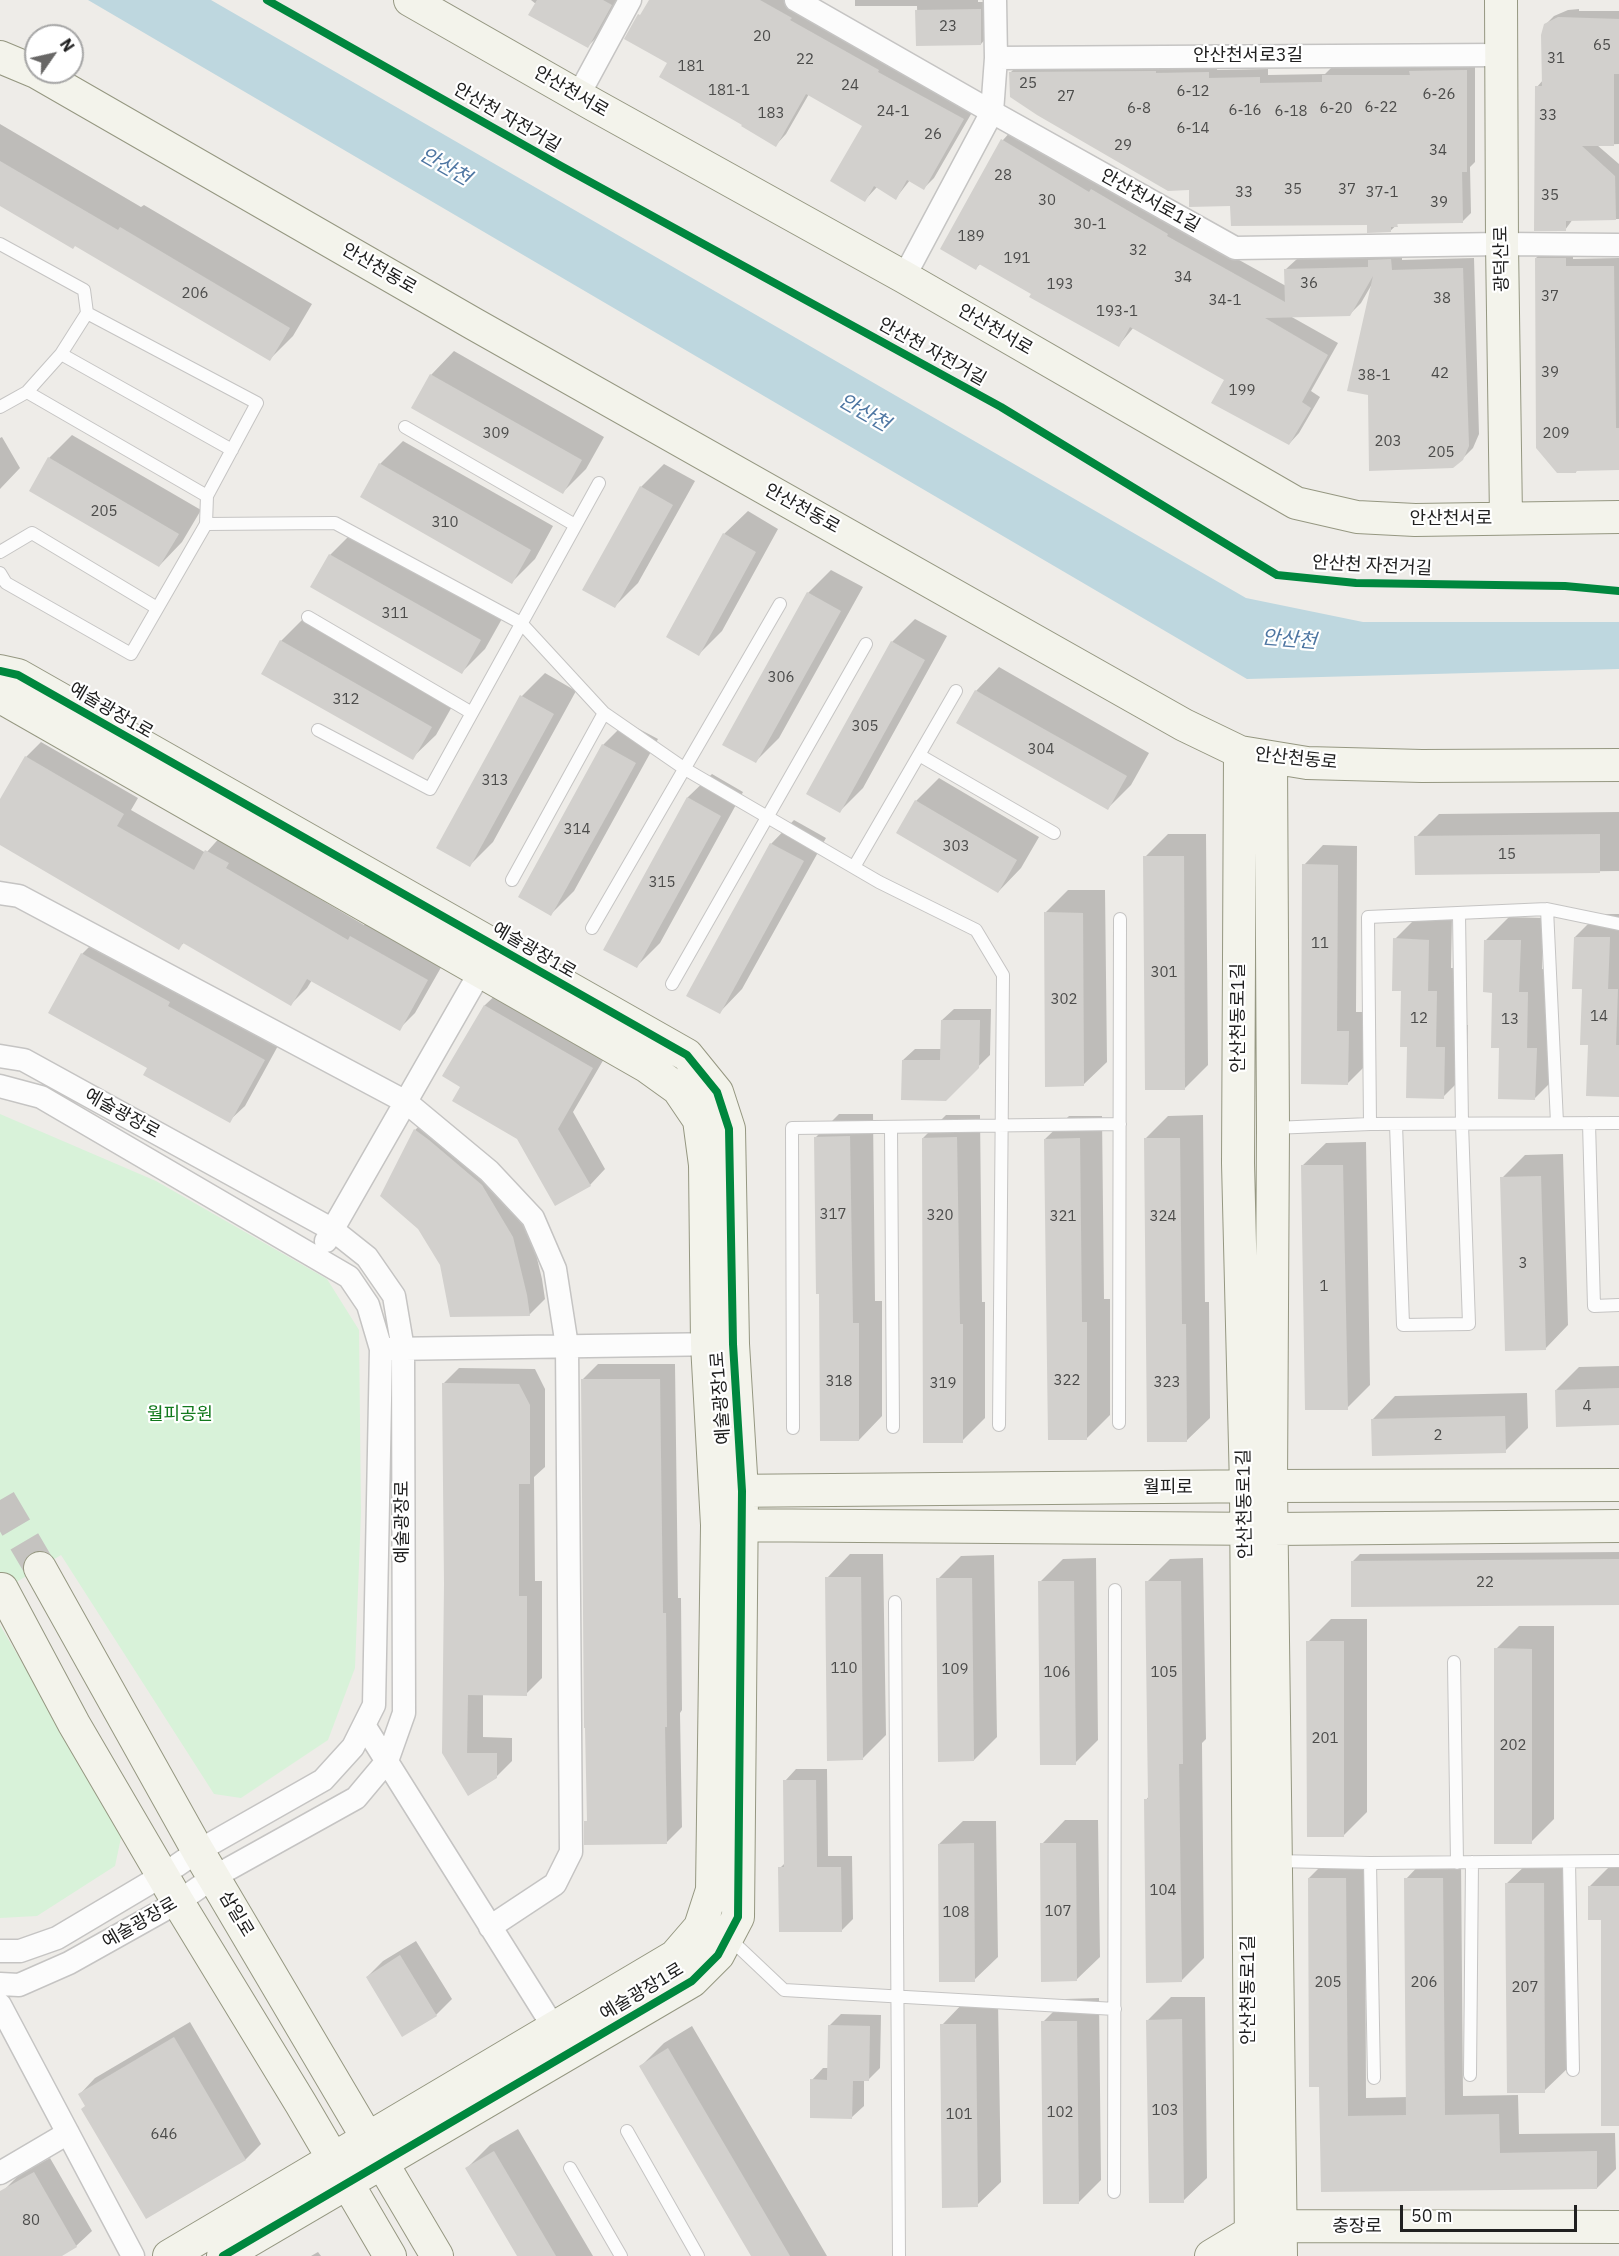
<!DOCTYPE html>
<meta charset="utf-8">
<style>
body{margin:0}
#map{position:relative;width:1619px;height:2256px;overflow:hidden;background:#eeece8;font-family:"IBM Plex Sans",sans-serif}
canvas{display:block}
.north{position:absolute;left:24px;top:24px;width:60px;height:60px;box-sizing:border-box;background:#fff;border:2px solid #a6a6a6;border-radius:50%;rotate:56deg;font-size:16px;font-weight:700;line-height:24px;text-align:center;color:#202020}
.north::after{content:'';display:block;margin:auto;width:21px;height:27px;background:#686766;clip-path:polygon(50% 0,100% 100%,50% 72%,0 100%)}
.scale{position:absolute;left:1400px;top:2205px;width:177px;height:27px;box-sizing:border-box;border:3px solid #202020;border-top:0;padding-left:8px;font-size:18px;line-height:21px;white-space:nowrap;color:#202020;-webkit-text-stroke:4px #fff;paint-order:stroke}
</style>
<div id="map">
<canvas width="1619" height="2256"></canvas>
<div class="north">N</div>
<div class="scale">50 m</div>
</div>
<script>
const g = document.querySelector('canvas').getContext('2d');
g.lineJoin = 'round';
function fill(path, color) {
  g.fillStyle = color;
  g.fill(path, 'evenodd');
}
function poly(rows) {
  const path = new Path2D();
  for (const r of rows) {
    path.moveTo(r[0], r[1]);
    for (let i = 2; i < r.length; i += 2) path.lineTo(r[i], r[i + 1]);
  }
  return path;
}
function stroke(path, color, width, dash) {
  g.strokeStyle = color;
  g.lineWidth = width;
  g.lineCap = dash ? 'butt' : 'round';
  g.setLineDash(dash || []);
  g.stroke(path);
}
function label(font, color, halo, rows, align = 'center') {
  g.font = font + ' "IBM Plex Sans","Noto Sans KR",sans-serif';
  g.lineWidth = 4.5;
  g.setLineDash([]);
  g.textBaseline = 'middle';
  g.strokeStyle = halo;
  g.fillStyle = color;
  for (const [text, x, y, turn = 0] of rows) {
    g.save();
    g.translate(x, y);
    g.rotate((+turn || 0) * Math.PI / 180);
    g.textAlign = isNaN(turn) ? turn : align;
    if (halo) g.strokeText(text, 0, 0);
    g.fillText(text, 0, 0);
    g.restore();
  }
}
fill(poly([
 [0,1114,156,1181,327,1279,359,1330,361,1512,355,1668,328,1740,241,1798,214,1794,61,1555,0,1592],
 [0,1625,122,1833,115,1866,37,1916,0,1918]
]), '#d8f2d9');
fill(poly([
 [88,0,211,0,1246,598,1363,622,1619,622,1619,669,1247,679]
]), '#bed7df');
fill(poly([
 [531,0,619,0,601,33,588,46],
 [649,0,788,0,974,109,934,178,924,188,910,180,896,198,877,187,865,200,864,125,809,94,786,134,776,145,669,63],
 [855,0,978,0,978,2,988,2,988,36,981,44,918,45,917,6,855,6],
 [1579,9,1579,11,1619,11,1619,144,1597,145,1619,164,1619,219,1573,219,1565,230,1537,87,1543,80,1545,25,1554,16,1568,10],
 [1475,62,1475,162,1470,167,1471,213,1463,221,1400,222,1390,231,1369,224,1232,205,1191,189,1011,72,1019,64,1217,65,1217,70,1268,69,1268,75,1325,74,1332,67,1416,67,1419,63],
 [0,124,141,207,144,205,312,304,293,336,270,359,75,244,0,204],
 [1013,129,1176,225,1286,286,1286,269,1297,259,1372,257,1402,249,1402,260,1474,258,1479,434,1473,448,1462,459,1372,284,1361,303,1349,315,1290,316,1338,343,1311,391,1320,397,1299,433,1289,444,1226,380,1134,327,1119,345,981,263,976,268,1003,140],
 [1544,250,1573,251,1573,259,1619,258,1619,469,1578,469,1576,472,1536,258],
 [454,351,604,437,586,469,563,492,431,375],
 [72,435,201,510,182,542,159,566,49,458],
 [2,437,20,468,0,489,0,438],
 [403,441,553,526,535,559,512,582,380,464],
 [664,464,695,481,638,583,615,606,641,487],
 [748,511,778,529,722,631,699,654,724,534],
 [353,532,503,617,485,649,462,672,330,555],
 [831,570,863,587,779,738,756,761,808,593],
 [304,618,454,703,436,735,412,758,281,641],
 [915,619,947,636,863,788,840,811,892,642],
 [999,667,1149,753,1131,785,1108,808,976,691],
 [545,673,576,691,493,842,470,865,522,696],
 [626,722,658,739,574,891,551,914,603,745],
 [41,742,138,798,131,810,206,853,222,835,243,847,240,852,364,925,367,921,443,964,415,1013,399,1029,312,980,307,988,291,1004,185,942,178,948,0,844,0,802,26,757],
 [712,774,743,792,660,943,636,967,605,949,688,797],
 [939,778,1039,837,1021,868,998,892,916,801],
 [1619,812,1619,871,1416,873,1416,837,1439,814],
 [794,820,826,838,742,989,719,1013,771,844],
 [1168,834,1206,834,1208,1065,1185,1088,1145,857],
 [1323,845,1357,846,1356,1012,1368,1012,1367,1064,1348,1083,1302,1083,1304,865],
 [1068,890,1105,890,1107,1062,1083,1085,1045,913],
 [1598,914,1619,914,1619,1095,1589,1044,1575,937],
 [1418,916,1452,917,1451,968,1460,968,1458,1024,1468,1025,1466,1074,1443,1097,1409,1046,1395,939],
 [1509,917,1543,918,1542,969,1551,970,1550,1026,1559,1026,1558,1075,1535,1098,1494,991,1486,940],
 [98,938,279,1044,245,1106,229,1121,149,1067,50,1013,82,954],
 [501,990,608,1052,573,1112,605,1169,590,1185,518,1138,462,1086,445,1075,485,1005],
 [954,1009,991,1009,990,1055,945,1099,903,1060,915,1049,942,1049,942,1020],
 [839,1114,873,1114,875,1301,882,1301,882,1416,859,1440,821,1293,816,1137],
 [431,1115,528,1221,542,1279,545,1299,529,1315,415,1130],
 [946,1115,980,1115,982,1302,985,1302,985,1418,962,1441,923,1138],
 [1203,1115,1205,1302,1209,1302,1210,1418,1186,1441,1145,1139,1168,1116],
 [1069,1116,1102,1116,1104,1299,1110,1299,1110,1415,1087,1438,1045,1139],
 [1366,1142,1370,1385,1347,1408,1302,1166,1326,1143],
 [1563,1154,1568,1325,1545,1349,1502,1178,1525,1155],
 [598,1364,675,1364,678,1598,681,1598,682,1710,680,1713,682,1827,666,1843,586,1822,588,1819,582,1380],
 [1619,1366,1619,1424,1556,1390,1579,1367],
 [459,1368,535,1369,545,1389,545,1467,534,1477,535,1581,542,1581,542,1678,526,1694,483,1694,483,1737,512,1738,512,1761,496,1777,469,1794,445,1584,443,1384],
 [1527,1393,1528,1428,1505,1451,1372,1420,1395,1396],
 [1619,1552,1619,1603,1352,1562,1360,1554],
 [850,1554,883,1554,886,1735,862,1759,827,1578],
 [994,1555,997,1737,974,1760,938,1579,961,1556],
 [1096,1558,1098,1740,1075,1763,1040,1582,1063,1559],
 [1203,1558,1206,1739,1202,1743,1204,1958,1181,1981,1146,1800,1149,1796,1147,1582,1170,1559],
 [1331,1619,1367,1619,1367,1812,1344,1835,1308,1642],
 [1519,1626,1554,1626,1554,1819,1531,1842,1496,1649],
 [796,1769,827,1769,828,1856,852,1856,853,1919,841,1931,780,1868,786,1862,785,1781],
 [1065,1820,1098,1820,1100,1957,1076,1980,1042,1844],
 [963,1821,996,1821,998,1957,974,1980,939,1844],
 [1328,1859,1365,1859,1366,2098,1408,2097,1406,1879,1425,1859,1461,1860,1463,2096,1518,2095,1519,2134,1615,2133,1616,2169,1597,2188,1323,2191,1321,2086,1309,1878],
 [1530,1861,1567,1861,1568,2068,1544,2091,1506,1884],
 [1611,1865,1619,1865,1619,2125,1603,1919,1590,1886],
 [416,1941,452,1999,436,2015,367,1977,383,1961],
 [1171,1997,1205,1997,1207,2178,1183,2201,1148,2020],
 [1099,1998,1101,2180,1078,2203,1043,2022,1066,1999],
 [965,2001,998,2001,1001,2182,977,2205,942,2025],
 [841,2014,881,2015,880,2068,869,2079,864,2079,864,2106,852,2117,812,2080,823,2068,828,2068,829,2026],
 [190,2022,261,2144,246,2159,147,2217,80,2094,95,2078],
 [692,2026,827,2256,753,2256,641,2066,664,2043],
 [518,2129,593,2256,519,2256,467,2168,490,2145],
 [50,2158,92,2231,76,2246,59,2256,0,2256,0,2197,3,2191,19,2175],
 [318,2252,321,2256,311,2256]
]), '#0003');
fill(poly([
 [537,0,603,0,612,5,588,48,528,15],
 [649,0,760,0,792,18,790,20,879,70,878,72,964,119,924,190,907,180,896,200,874,186,865,202,830,181,862,126,806,94,776,147,741,126,742,125,659,77,667,63,624,39,638,14,640,15],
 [981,9,981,45,916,46,915,10],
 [1558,17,1619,19,1619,74,1614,74,1614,146,1582,146,1615,176,1616,220,1566,221,1566,231,1534,231,1535,86,1542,86,1541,35,1544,24],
 [1467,70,1467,172,1462,172,1463,223,1397,224,1398,227,1391,227,1391,232,1367,233,1367,225,1231,226,1230,206,1189,207,1189,190,1168,191,1037,115,1010,97,1009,72,1156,71,1156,73,1209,72,1209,78,1260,77,1260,83,1322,82,1322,75,1410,75,1409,71],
 [1001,139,1089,192,1091,189,1168,234,1167,236,1285,302,1284,269,1368,267,1368,260,1391,259,1392,270,1463,268,1469,446,1463,460,1453,468,1369,471,1368,395,1347,391,1373,276,1350,316,1265,318,1328,355,1302,402,1311,408,1289,445,1211,403,1224,380,1130,327,1119,347,1029,297,1031,294,979,264,976,270,940,249],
 [0,161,118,230,120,227,290,328,270,361,75,246,73,249,0,206],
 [1535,258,1566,258,1566,266,1614,266,1616,428,1619,428,1619,470,1576,471,1576,473,1557,473,1536,448],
 [430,374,582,460,563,494,411,408],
 [48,457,179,534,159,567,29,491],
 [379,463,531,550,512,584,360,497],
 [640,486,673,505,615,608,582,590],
 [723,533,756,552,699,656,666,637],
 [329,554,481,640,462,674,310,587],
 [807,592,841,611,756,763,722,745],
 [280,640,432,727,413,760,261,674],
 [891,641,925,660,840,813,806,794],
 [975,690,1127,776,1108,810,956,723],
 [520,695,554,714,470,867,436,848],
 [602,744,636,763,551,916,518,897],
 [25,756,124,814,117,826,194,870,205,850,229,863,226,868,348,940,350,936,428,980,400,1031,307,979,291,1006,183,943,179,950,0,845,0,799],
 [687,797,721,816,637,968,603,950],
 [915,800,1017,860,998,893,896,833],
 [1600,834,1600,873,1415,875,1414,836],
 [770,843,804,861,720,1014,686,996],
 [1143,856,1184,856,1185,1090,1145,1090],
 [1302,864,1338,865,1337,1031,1349,1031,1348,1085,1301,1084],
 [1044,912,1083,913,1084,1086,1045,1087],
 [1574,937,1610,937,1608,989,1618,989,1616,1045,1619,1045,1619,1097,1586,1096,1588,1045,1580,1045,1582,989,1572,989],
 [1393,938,1429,940,1428,991,1437,991,1436,1047,1445,1047,1444,1099,1406,1098,1407,1047,1400,1047,1401,991,1392,991],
 [1484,940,1521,940,1519,992,1528,992,1527,1048,1537,1048,1535,1100,1498,1099,1499,1048,1491,1048,1492,993,1483,992],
 [81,953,170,1002,168,1006,265,1060,230,1123,143,1075,147,1068,48,1013],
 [484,1005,593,1068,558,1129,591,1186,555,1206,517,1139,452,1101,460,1087,442,1076],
 [941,1020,980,1020,979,1068,946,1101,901,1100,902,1060,940,1060],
 [414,1129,429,1140,482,1185,513,1237,527,1295,530,1316,450,1317,440,1265,418,1229,380,1196],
 [850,1136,853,1323,859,1323,859,1441,820,1441,819,1294,816,1294,814,1137],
 [957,1137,960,1324,963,1324,963,1443,923,1443,922,1138],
 [1080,1138,1082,1322,1087,1322,1087,1440,1048,1440,1044,1139],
 [1144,1138,1180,1138,1182,1324,1186,1324,1187,1442,1147,1442],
 [1301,1165,1343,1165,1348,1410,1305,1410],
 [1541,1176,1546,1350,1505,1351,1500,1177],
 [581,1379,660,1379,663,1613,666,1613,667,1727,665,1727,667,1844,584,1845,584,1821,587,1821,585,1728,584,1728],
 [442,1383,519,1384,530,1405,530,1484,519,1484,519,1596,527,1596,527,1696,468,1695,467,1753,497,1753,497,1778,468,1796,442,1753,444,1584],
 [1619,1388,1619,1425,1556,1427,1555,1390],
 [1505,1416,1506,1453,1372,1456,1371,1419],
 [1619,1559,1619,1605,1351,1607,1351,1561],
 [825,1577,861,1577,863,1760,827,1761],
 [936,1578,972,1578,974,1761,938,1762],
 [1038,1581,1074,1581,1076,1765,1040,1765],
 [1145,1581,1181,1581,1183,1764,1179,1764,1182,1982,1146,1983,1144,1799,1148,1799],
 [1306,1641,1344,1641,1344,1837,1307,1837],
 [1494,1648,1532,1649,1532,1844,1494,1844],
 [783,1780,816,1780,817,1867,841,1867,842,1932,779,1932,778,1867,784,1867],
 [974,1843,975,1982,939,1982,938,1844],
 [1040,1843,1076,1843,1077,1981,1041,1982],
 [1308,1878,1346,1878,1348,2116,1406,2115,1404,1878,1443,1878,1445,2115,1499,2114,1500,2153,1597,2151,1597,2189,1321,2192,1319,2087,1309,2087],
 [1505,1883,1544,1883,1545,2093,1507,2093],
 [1588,1886,1619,1886,1619,2126,1601,2126,1601,1920,1588,1920],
 [400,1955,437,2016,402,2037,366,1977],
 [1182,2019,1184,2203,1149,2203,1146,2020],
 [1041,2021,1077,2021,1079,2204,1043,2204],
 [940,2024,976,2024,978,2207,942,2208],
 [828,2025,870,2026,869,2081,853,2081,852,2119,810,2118,810,2079,827,2080],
 [174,2037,246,2160,146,2219,81,2109,85,2106,78,2094],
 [668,2048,790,2256,751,2256,639,2066],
 [494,2151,556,2256,517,2256,465,2168],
 [34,2172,77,2247,62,2256,0,2256,0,2191]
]), '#d2d0cd');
stroke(poly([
 [0,1500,40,1568]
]), '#c5c3c0', 32, [32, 16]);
const lane = poly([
 [0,244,84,290,87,313,61,354,27,392,0,407],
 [61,354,232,450],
 [27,392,207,496],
 [405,427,575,525],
 [206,524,335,523,521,623,604,713,685,769,879,882,976,930,1003,975,999,1425],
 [0,552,32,533,157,608],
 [0,573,6,583,131,654,206,524,207,496,257,403,87,313],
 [308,617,472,713],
 [318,730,430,789,599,483],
 [919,755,1054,833],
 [854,867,956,691],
 [512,880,604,713],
 [1547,909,1557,1123],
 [592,928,780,604],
 [672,984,866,644],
 [1589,1123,1594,1306,1619,1305],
 [1370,1124,1368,917,1547,909,1619,924],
 [1396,1124,1403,1325,1469,1324,1462,1124,1459,914],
 [891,1127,893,1427],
 [1273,1128,1370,1124,1619,1123],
 [1119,1423,1120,919],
 [793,1428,792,1128,1120,1124],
 [895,1602,899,2256],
 [1454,1662,1457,1863],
 [1275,1861,1370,1863,1619,1861],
 [1569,1862,1573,2070],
 [1370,1863,1374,2078],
 [729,1938,784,1990,1115,2009],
 [1470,2075,1472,1862],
 [627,2131,698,2256],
 [570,2168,621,2256],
 [1114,2192,1115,1590]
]);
const street = poly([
 [796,0,992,112,1235,248,1502,244,1619,245],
 [996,58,1500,55],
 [578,96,630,0],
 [904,277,992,112,996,58,995,0],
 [0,893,19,896,406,1102,489,1171,533,1218,555,1269,567,1346,571,1852,555,1884,490,1927],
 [0,1056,24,1060,333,1230,367,1257,394,1296,403,1349,404,1713,387,1761,356,1798,214,1877,178,1902,69,1963,19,1985,0,1984],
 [0,1086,41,1097,349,1277,368,1305,381,1349,374,1705,353,1747,323,1780,198,1851,163,1875,57,1938,20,1951,0,1951],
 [326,1241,487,960],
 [389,1349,722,1344],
 [364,1725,561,2039],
 [0,2005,133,2256],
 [0,2173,68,2133]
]);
const secondary = poly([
 [410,0,594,105,904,277,1296,503,1357,517,1415,520,1619,517],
 [1501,0,1502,244,1506,518],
 [0,57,36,72],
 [36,72,474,324,1184,725,1240,752,1307,763,1422,766,1619,765],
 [0,671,18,675,687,1055,717,1092,729,1129,733,1344,742,1491,738,1917,718,1955,692,1981,223,2256],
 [0,699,6,700,646,1066,678,1089,699,1120,705,1165,707,1344,717,1525,712,1890,700,1927,675,1956,169,2256],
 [1240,752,1238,1163,1246,1487,1251,2256],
 [1271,758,1273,1128,1271,1486,1281,2256],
 [723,1491,1271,1486,1619,1485],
 [723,1525,1273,1529,1619,1526],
 [40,1568,198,1851,437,2256],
 [2,1589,74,1724,178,1902,301,2104,390,2256],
 [1211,2256,1251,2232,1280,2226,1619,2227]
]);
stroke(lane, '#c5c4c3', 14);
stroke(street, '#c5c4c3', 25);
stroke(secondary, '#959781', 34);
stroke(lane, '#fcfcfc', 12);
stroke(street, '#fcfcfc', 22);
stroke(secondary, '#f3f3eb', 32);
stroke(poly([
 [267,0,561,166,1001,407,1277,575,1356,583,1565,586,1619,591],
 [0,671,18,675,687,1055,717,1092,729,1129,733,1344,742,1491,738,1917,718,1955,692,1981,223,2256]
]), '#00873e', 8);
label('15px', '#4c4c4b', null, [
 ["23",948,27],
 ["20",762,37],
 ["65",1602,46],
 ["31",1556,59],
 ["22",805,60],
 ["181",691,67],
 ["25",1028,84],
 ["24",850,86],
 ["181-1",729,91],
 ["6-12",1193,92],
 ["6-26",1439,95],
 ["27",1066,97],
 ["6-22",1381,108],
 ["6-8",1139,109],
 ["6-20",1336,109],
 ["6-16",1245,111],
 ["24-1",893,112],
 ["6-18",1291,112],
 ["183",771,114],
 ["33",1548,116],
 ["6-14",1193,129],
 ["26",933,135],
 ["29",1123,146],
 ["34",1438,151],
 ["28",1003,176],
 ["35",1293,190],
 ["37",1347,190],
 ["33",1244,193],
 ["37-1",1382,193],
 ["35",1550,196],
 ["30",1047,201],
 ["39",1439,203],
 ["30-1",1090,225],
 ["189",971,237],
 ["32",1138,251],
 ["191",1017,259],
 ["34",1183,278],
 ["36",1309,284],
 ["193",1060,285],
 ["206",195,294],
 ["37",1550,297],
 ["38",1442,299],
 ["34-1",1225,301],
 ["193-1",1117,312],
 ["39",1550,373],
 ["42",1440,374],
 ["38-1",1374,376],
 ["199",1242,391],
 ["309",496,434],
 ["209",1556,434],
 ["203",1388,442],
 ["205",1441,453],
 ["205",104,512],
 ["310",445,523],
 ["311",395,614],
 ["306",781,678],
 ["312",346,700],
 ["305",865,727],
 ["304",1041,750],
 ["313",495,781],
 ["314",577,830],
 ["303",956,847],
 ["15",1507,855],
 ["315",662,883],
 ["11",1320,944],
 ["301",1164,973],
 ["302",1064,1000],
 ["14",1599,1017],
 ["12",1419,1019],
 ["13",1510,1020],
 ["317",833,1215],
 ["320",940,1216],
 ["321",1063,1217],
 ["324",1163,1217],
 ["3",1523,1264],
 ["1",1324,1287],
 ["322",1067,1381],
 ["318",839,1382],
 ["323",1167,1383],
 ["319",943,1384],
 ["4",1587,1407],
 ["2",1438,1436],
 ["22",1485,1583],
 ["110",844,1669],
 ["109",955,1670],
 ["106",1057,1673],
 ["105",1164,1673],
 ["201",1325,1739],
 ["202",1513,1746],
 ["104",1163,1891],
 ["107",1058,1912],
 ["108",956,1913],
 ["205",1328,1983],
 ["206",1424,1983],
 ["207",1525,1988],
 ["103",1165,2111],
 ["102",1060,2113],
 ["101",959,2115],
 ["646",164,2135],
 ["80",31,2221]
]);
label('18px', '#202020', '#fff', [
 ["안산천서로3길",1248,56],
 ["안산천서로",571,92,30],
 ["안산천 자전거길",507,118,30],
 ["안산천서로1길",1150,201,29],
 ["광덕산로",1502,259,-91],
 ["안산천동로",379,269,30],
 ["안산천서로",995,330,30],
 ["안산천 자전거길",932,352,29],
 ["안산천동로",802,509,29],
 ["안산천서로",1451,519],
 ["안산천 자전거길",1372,566,3],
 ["예술광장1로",111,711,30],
 ["안산천동로",1296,759,6],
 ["예술광장1로",534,951,30],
 ["안산천동로1길",1239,1018,-90],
 ["예술광장로",122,1114,29],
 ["예술광장1로",721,1398,-94],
 ["월피로",1168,1488],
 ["안산천동로1길",1245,1504,-91],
 ["예술광장로",403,1522,-90],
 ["삼일로",236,1914,59],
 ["예술광장로",140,1923,-30],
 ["안산천동로1길",1249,1990,-90],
 ["예술광장1로",642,1992,-31],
 ["충장로",1357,2227]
]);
label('18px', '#12791d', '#fff', [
 ["월피공원",180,1415]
]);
label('italic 20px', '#4e76a2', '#fff', [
 ["안산천",445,167,30],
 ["안산천",864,413,30],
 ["안산천",1289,640,5]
]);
</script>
